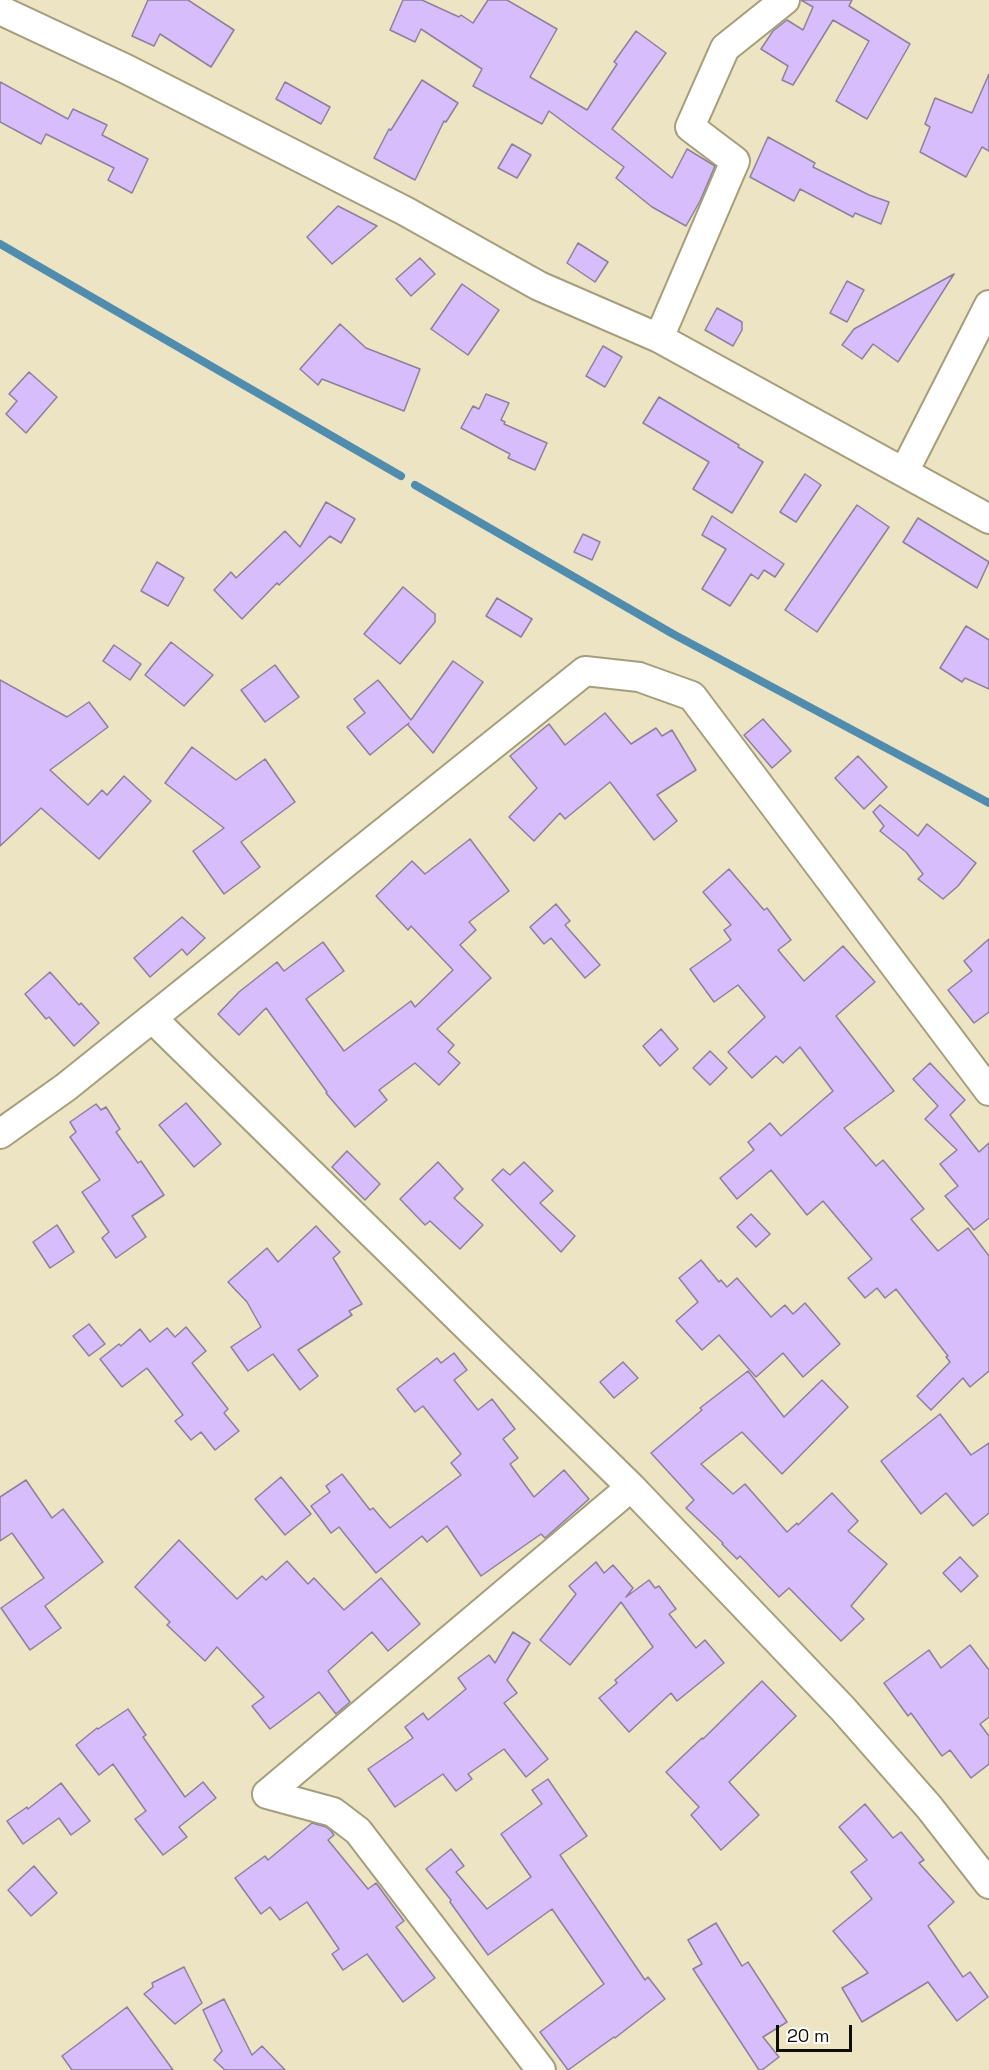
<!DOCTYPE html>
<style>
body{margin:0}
#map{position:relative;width:989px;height:2070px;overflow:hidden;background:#ece4c2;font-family:"Space Grotesk",sans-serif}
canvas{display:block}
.scale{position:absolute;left:776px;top:2025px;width:76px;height:27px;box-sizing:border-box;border:3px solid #100d03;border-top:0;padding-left:8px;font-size:18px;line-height:21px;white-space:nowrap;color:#100d03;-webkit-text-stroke:4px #fff;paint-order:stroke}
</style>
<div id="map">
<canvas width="989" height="2070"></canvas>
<div class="scale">20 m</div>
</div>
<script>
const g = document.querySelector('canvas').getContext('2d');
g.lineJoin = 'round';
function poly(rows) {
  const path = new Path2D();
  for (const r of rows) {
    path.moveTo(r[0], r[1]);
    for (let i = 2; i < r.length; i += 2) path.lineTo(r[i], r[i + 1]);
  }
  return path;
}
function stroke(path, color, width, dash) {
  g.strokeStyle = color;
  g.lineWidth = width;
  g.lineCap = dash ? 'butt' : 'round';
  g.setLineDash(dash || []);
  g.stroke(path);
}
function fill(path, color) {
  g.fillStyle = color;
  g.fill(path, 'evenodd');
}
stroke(poly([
 [0,244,401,476],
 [415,485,673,634,989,803]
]), '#508cae', 8);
const building = poly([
 [148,0,188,0,234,30,211,67,160,34,154,46,132,36,148,0],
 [403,0,422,0,459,17,461,15,473,23,488,0,507,0,557,29,530,77,587,110,617,64,614,62,636,31,666,53,612,129,672,178,687,149,715,166,700,201,686,226,652,207,616,178,624,167,549,111,542,124,473,86,482,69,421,29,415,42,390,30,403,0],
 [801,0,852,0,849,6,910,44,867,119,836,101,869,41,833,20,793,85,782,80,788,66,761,49,773,31,787,20,803,30,813,7,801,0],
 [989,74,989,151,982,147,966,177,920,152,930,127,925,124,935,98,972,113,989,74],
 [422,80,458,103,446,122,444,121,415,180,374,158,389,129,391,130,422,80],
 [0,82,68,119,73,109,107,125,102,135,148,159,132,193,108,180,114,168,46,134,41,144,0,122,0,82],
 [285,82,330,107,321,124,276,99,285,82],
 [768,137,815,163,813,167,869,195,889,202,881,224,855,213,853,217,800,189,794,201,750,177,768,137],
 [512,144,531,155,517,178,498,168,512,144],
 [338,206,377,226,332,264,307,237,338,206],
 [578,243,608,262,595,282,567,263,578,243],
 [420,258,435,274,411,296,396,279,420,258],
 [954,274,898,362,873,344,862,359,842,345,854,329,954,274],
 [847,281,864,290,847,322,830,313,847,281],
 [462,284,499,310,468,355,431,329,462,284],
 [717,308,742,322,742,330,733,346,705,330,717,308],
 [340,324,366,348,420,369,404,411,322,379,318,385,300,369,340,324],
 [603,346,622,357,605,387,586,376,603,346],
 [29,372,57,397,26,433,6,414,17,401,9,394,29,372],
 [486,394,509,403,501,420,505,422,504,424,547,443,535,470,508,458,510,454,461,428,473,406,479,409,486,394],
 [659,397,739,445,738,447,763,462,732,513,693,489,709,462,643,423,659,397],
 [805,474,821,485,796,522,780,512,805,474],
 [326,502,355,519,341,543,330,536,279,585,277,583,242,619,214,590,231,572,236,578,285,531,300,547,326,502],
 [857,505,889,527,817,632,785,610,857,505],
 [712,516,784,564,775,577,764,570,758,579,751,574,730,606,702,589,726,549,702,535,712,516],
 [918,518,989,562,977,588,903,542,918,518],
 [583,534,600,542,592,560,574,552,583,534],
 [157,562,184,578,168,606,141,591,157,562],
 [403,587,435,614,435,622,400,664,364,634,403,587],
 [497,598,532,619,521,637,486,616,497,598],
 [966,626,989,640,989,689,965,678,962,682,940,668,966,626],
 [171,642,213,675,184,706,145,675,171,642],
 [114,645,141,664,130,680,103,661,114,645],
 [453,661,483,682,433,753,408,725,409,723,370,755,347,727,365,713,354,699,378,680,411,720,453,661],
 [275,665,299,697,265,722,241,690,275,665],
 [0,680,67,717,89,702,108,727,50,770,88,805,102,790,107,795,124,776,151,801,99,859,41,808,0,846,0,680],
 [605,713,631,744,656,728,662,736,672,730,696,770,657,795,677,821,654,840,610,782,565,819,560,813,534,841,509,817,537,788,510,756,549,724,565,745,605,713],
 [763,719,791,751,772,768,744,735,763,719],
 [192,747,236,780,265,759,295,802,241,842,260,867,224,894,193,851,224,828,165,783,192,747],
 [858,756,887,787,864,809,835,778,858,756],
 [880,805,918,836,927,824,976,863,958,886,943,899,918,879,923,874,906,852,880,831,884,826,873,812,880,805],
 [470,839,509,891,469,922,476,930,460,945,491,978,437,1029,454,1045,448,1052,460,1063,439,1085,415,1063,379,1090,387,1100,355,1127,326,1093,327,1092,266,1008,239,1035,218,1014,239,992,277,962,284,971,323,942,344,971,306,999,344,1051,411,1001,415,1007,453,970,411,926,408,930,376,896,412,861,425,874,470,839],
 [729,869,764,910,767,908,791,940,778,950,804,981,843,946,875,982,836,1016,894,1091,844,1128,876,1166,883,1160,924,1209,911,1219,938,1251,968,1228,989,1256,989,1371,970,1387,963,1378,931,1410,917,1396,950,1362,946,1357,948,1356,896,1289,885,1298,877,1288,865,1298,848,1278,872,1259,823,1201,807,1215,771,1170,737,1199,720,1178,754,1150,748,1142,770,1123,781,1136,833,1091,800,1047,783,1063,776,1056,752,1078,728,1052,765,1017,738,985,714,1002,690,969,731,940,724,930,731,925,703,892,729,869],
 [556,904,570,921,565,925,600,965,585,978,551,938,544,944,530,927,556,904],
 [182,917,205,938,187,955,182,949,150,977,134,958,182,917],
 [989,939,989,1012,974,1023,948,990,972,971,964,961,989,939],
 [50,972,79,1005,81,1003,99,1023,74,1046,49,1017,46,1019,25,994,50,972],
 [661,1029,678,1049,660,1066,643,1046,661,1029],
 [710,1051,727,1068,710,1085,693,1068,710,1051],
 [930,1063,965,1100,950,1115,979,1152,989,1143,989,1218,974,1230,945,1196,958,1186,940,1164,957,1150,925,1119,938,1106,913,1079,930,1063],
 [186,1103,221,1144,194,1167,159,1125,186,1103],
 [96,1104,101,1110,106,1107,120,1129,116,1132,138,1163,141,1161,164,1195,132,1216,146,1237,116,1258,102,1238,109,1232,82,1192,100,1180,70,1137,76,1132,70,1122,96,1104],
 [347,1151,380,1184,365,1200,332,1167,347,1151],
 [438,1162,463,1189,454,1198,483,1225,460,1249,430,1221,425,1225,400,1199,438,1162],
 [524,1162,553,1191,540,1203,575,1236,561,1252,492,1180,503,1169,510,1175,524,1162],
 [751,1214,770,1234,756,1247,737,1227,751,1214],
 [57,1225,74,1252,50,1268,33,1242,57,1225],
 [316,1226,340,1252,333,1258,362,1304,349,1311,352,1315,298,1350,318,1376,300,1390,273,1354,248,1371,231,1347,261,1327,247,1302,228,1282,267,1248,278,1262,316,1226],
 [701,1260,719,1282,721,1280,727,1287,737,1278,771,1317,785,1305,793,1314,805,1303,840,1344,803,1377,783,1353,756,1377,719,1335,702,1350,676,1321,698,1302,679,1278,701,1260],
 [89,1324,105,1344,89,1356,73,1336,89,1324],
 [186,1327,206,1351,192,1363,228,1409,224,1413,239,1431,215,1450,201,1432,191,1440,175,1421,183,1415,147,1368,122,1387,100,1359,119,1344,121,1346,140,1329,150,1342,167,1328,175,1337,186,1327],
 [454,1353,467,1370,454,1380,478,1410,492,1399,515,1429,503,1439,518,1458,510,1464,534,1497,564,1470,589,1499,545,1538,541,1534,481,1576,447,1526,427,1542,422,1536,376,1573,339,1527,331,1533,311,1506,330,1492,326,1486,342,1474,370,1510,373,1508,390,1528,461,1475,451,1463,461,1454,423,1406,415,1412,397,1389,437,1358,441,1363,454,1353],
 [623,1362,638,1378,614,1398,600,1382,623,1362],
 [748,1371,784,1417,822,1380,848,1407,782,1474,742,1432,701,1464,733,1494,745,1484,787,1532,797,1523,798,1525,832,1493,858,1521,848,1531,887,1564,851,1606,864,1619,841,1641,789,1588,779,1597,740,1556,737,1559,722,1544,723,1543,686,1508,694,1500,651,1453,702,1410,700,1408,748,1371],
 [940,1414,971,1455,989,1443,989,1513,973,1526,946,1493,921,1514,881,1461,940,1414],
 [281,1477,311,1514,285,1535,255,1499,281,1477],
 [26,1480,52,1518,63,1509,103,1562,45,1606,61,1628,30,1650,1,1608,44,1578,12,1533,0,1541,0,1497,26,1480],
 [179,1540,237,1599,262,1576,266,1580,287,1561,308,1584,314,1578,344,1610,381,1578,420,1624,388,1651,372,1632,328,1671,350,1702,336,1714,319,1692,270,1729,252,1706,264,1697,217,1647,205,1661,167,1625,170,1622,135,1587,179,1540],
 [960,1557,978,1576,961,1592,943,1573,960,1557],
 [596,1562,604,1573,613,1565,633,1588,626,1597,649,1580,655,1588,659,1586,676,1609,669,1614,696,1648,705,1640,724,1663,677,1701,671,1693,629,1732,599,1698,617,1683,615,1680,653,1647,621,1602,570,1665,540,1640,576,1594,569,1586,596,1562],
 [513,1632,530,1643,507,1680,517,1693,504,1703,548,1759,526,1777,504,1749,468,1774,472,1779,456,1791,443,1774,395,1807,368,1769,413,1738,405,1727,423,1713,428,1720,466,1689,458,1678,489,1655,495,1663,513,1632],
 [970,1645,989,1670,989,1717,980,1724,989,1736,989,1764,971,1778,950,1750,942,1756,911,1713,908,1716,884,1683,929,1650,941,1668,970,1645],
 [762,1681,796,1716,729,1782,759,1815,721,1850,691,1815,699,1807,666,1772,702,1738,703,1739,762,1681],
 [128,1709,146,1735,143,1737,185,1797,203,1782,216,1798,179,1827,187,1837,163,1855,135,1819,146,1811,113,1764,99,1775,76,1745,97,1728,98,1729,128,1709],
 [548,1779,587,1836,560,1855,645,1980,648,1977,665,1999,615,2038,614,2037,568,2070,540,2032,604,1984,563,1925,552,1909,488,1955,450,1902,451,1900,426,1869,451,1849,464,1866,456,1872,487,1909,531,1877,501,1834,542,1804,532,1790,548,1779],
 [61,1783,90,1821,71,1835,59,1818,23,1844,7,1821,27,1807,28,1809,61,1783],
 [865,1804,893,1838,901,1832,924,1860,919,1863,954,1902,928,1926,963,1977,970,1972,988,1997,957,2021,928,1982,862,2022,842,1988,868,1973,833,1931,872,1899,851,1872,867,1860,839,1827,865,1804],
 [312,1823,326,1827,331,1831,334,1835,328,1840,368,1889,376,1883,404,1921,396,1927,435,1978,403,2002,367,1954,343,1970,332,1954,339,1949,307,1902,280,1920,270,1907,261,1914,235,1878,265,1856,268,1860,312,1823],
 [34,1866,57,1893,31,1916,8,1890,34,1866],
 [716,1923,742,1966,748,1962,787,2022,763,2037,779,2057,762,2070,759,2070,693,1969,702,1964,688,1940,716,1923],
 [184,1967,202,2003,175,2024,144,1994,153,1987,152,1983,184,1967],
 [224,1999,252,2055,262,2046,285,2070,225,2070,214,2060,222,2051,203,2010,224,1999],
 [127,2007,173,2070,72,2070,62,2056,127,2007]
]);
fill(building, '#d8bdfc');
stroke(building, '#8c809d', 1.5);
const street = poly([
 [0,10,126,69,405,211,539,286,659,338,989,519],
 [659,338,735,161,690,127,725,48,785,0],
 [904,472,989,305],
 [152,1018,631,1487,843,1709,929,1807,989,1884],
 [0,1134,66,1087,585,671,639,677,692,696,989,1091],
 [267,1794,631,1487],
 [267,1794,333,1812,358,1831,541,2070]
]);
stroke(street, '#a59e7d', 32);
stroke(street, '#fff', 28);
</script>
